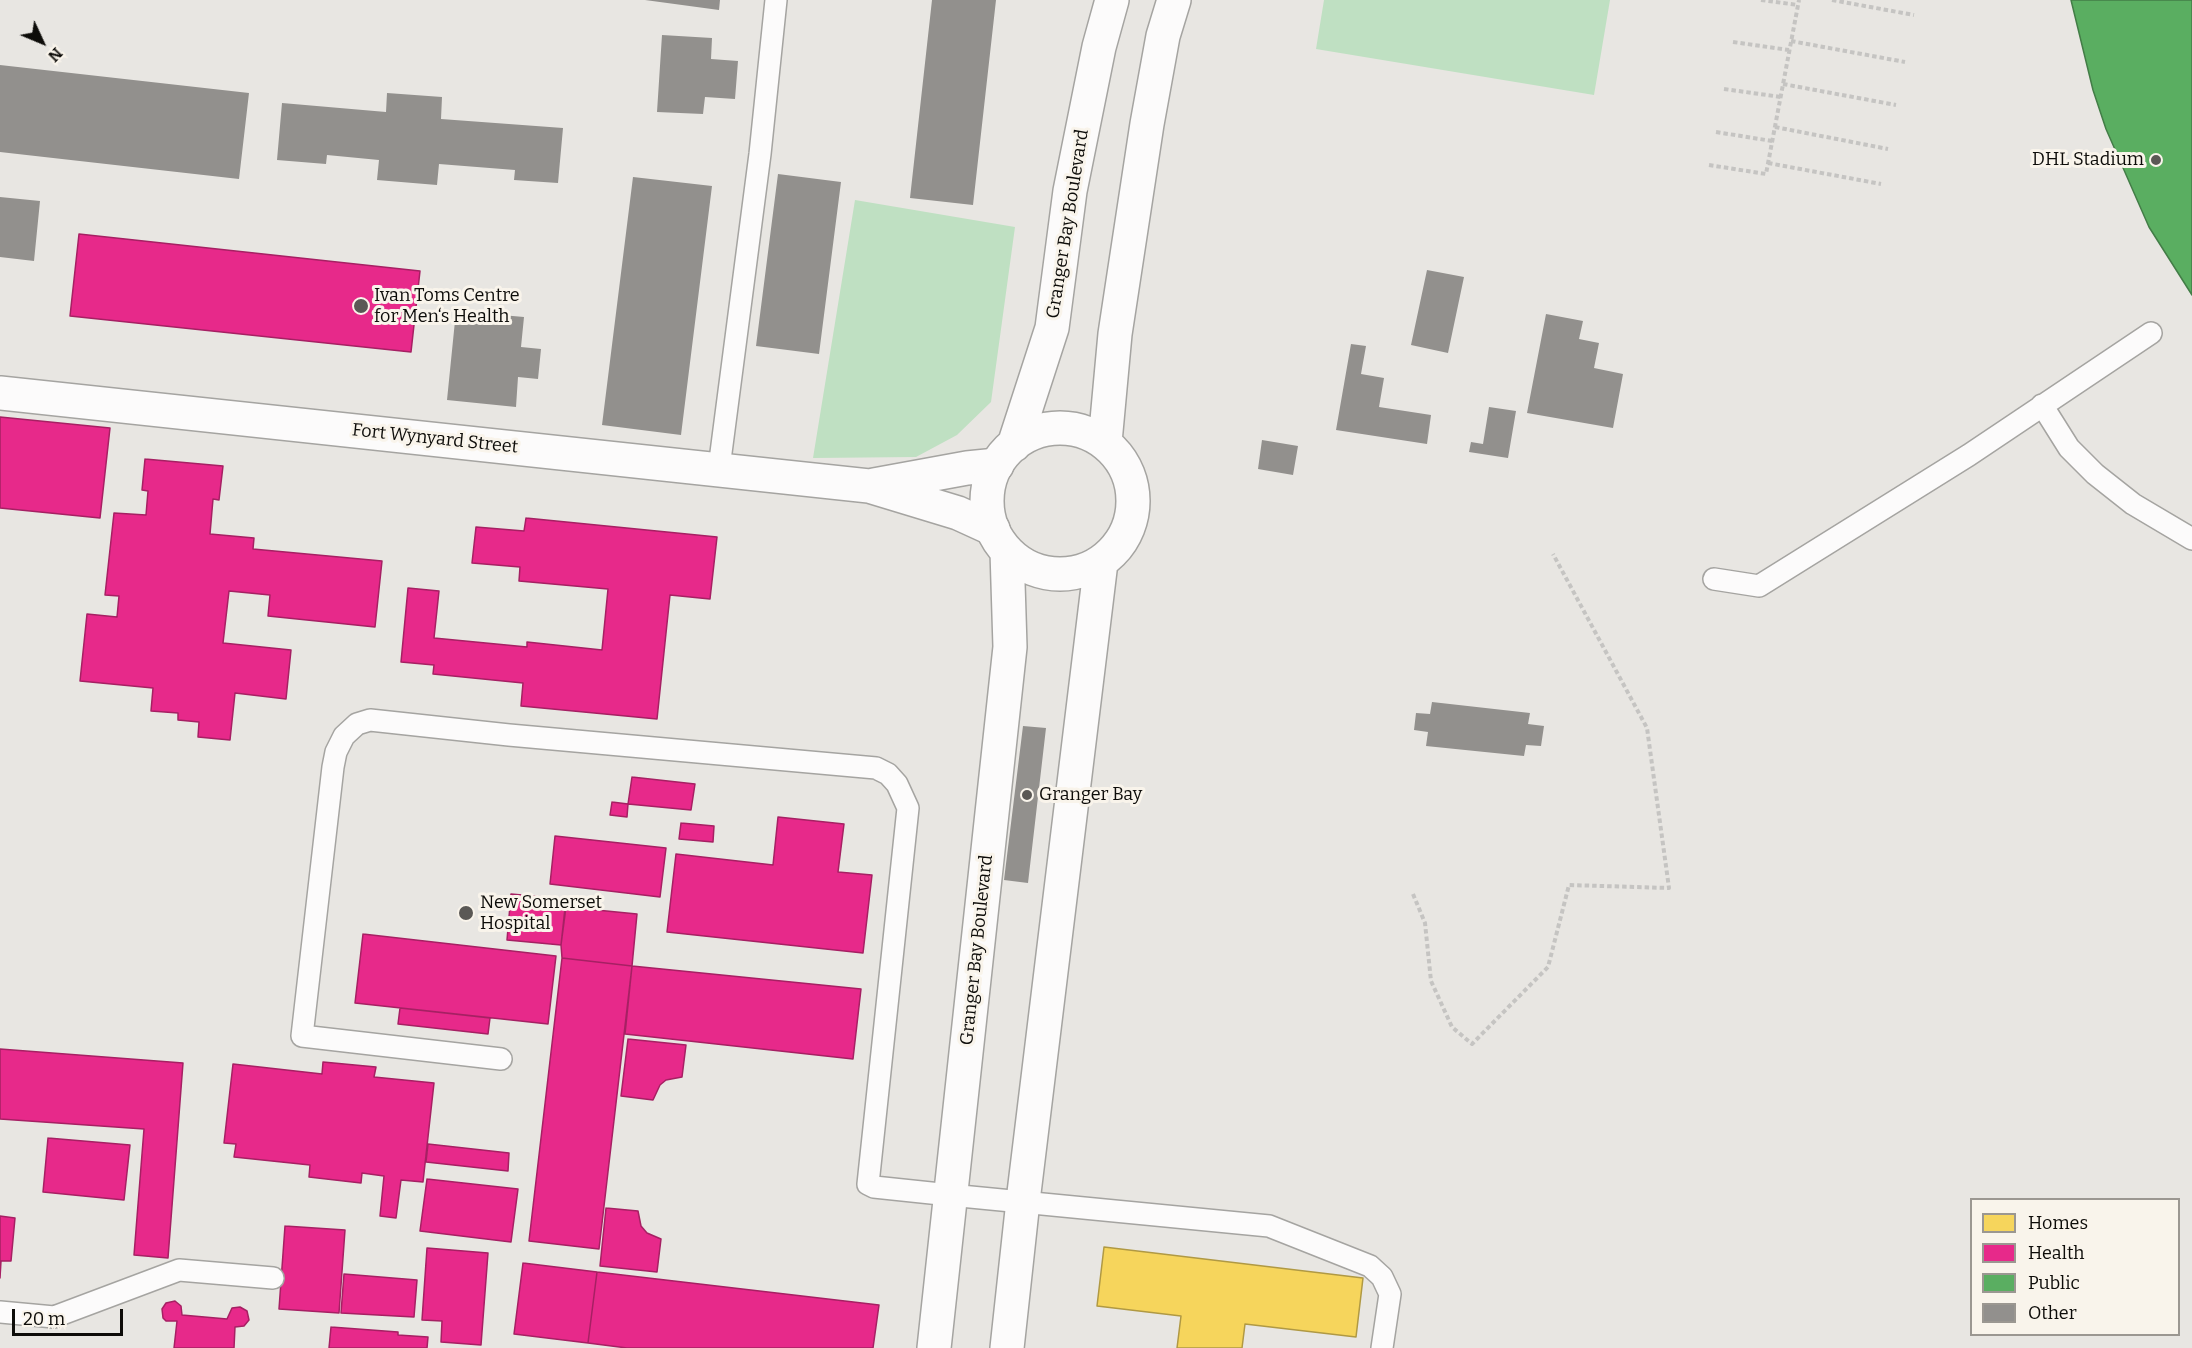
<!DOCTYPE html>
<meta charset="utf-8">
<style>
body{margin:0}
#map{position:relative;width:2192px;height:1348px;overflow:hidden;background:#e8e6e2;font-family:Bitter,serif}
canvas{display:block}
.legend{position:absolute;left:1970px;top:1198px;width:210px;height:138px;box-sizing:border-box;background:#f9f4eb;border:2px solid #9b9791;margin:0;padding:8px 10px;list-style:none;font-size:18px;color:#0d0c09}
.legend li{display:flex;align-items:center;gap:12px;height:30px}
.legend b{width:30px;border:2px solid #9b9791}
.north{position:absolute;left:12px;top:12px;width:60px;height:60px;-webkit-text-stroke:4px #f9f4eb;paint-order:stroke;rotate:134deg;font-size:16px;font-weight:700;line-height:24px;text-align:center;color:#0d0c09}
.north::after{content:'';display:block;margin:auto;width:21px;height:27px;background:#0d0c09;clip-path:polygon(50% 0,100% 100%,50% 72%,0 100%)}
.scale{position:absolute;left:12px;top:1309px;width:111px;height:27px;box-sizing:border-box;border:3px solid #0d0c09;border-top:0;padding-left:8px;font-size:18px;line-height:21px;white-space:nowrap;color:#0d0c09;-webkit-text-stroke:4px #f9f4eb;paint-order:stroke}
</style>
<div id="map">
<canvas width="2192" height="1348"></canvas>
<ul class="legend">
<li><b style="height:16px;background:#f6d55c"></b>Homes</li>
<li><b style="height:16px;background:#e7298a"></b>Health</li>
<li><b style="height:16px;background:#5aae61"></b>Public</li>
<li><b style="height:16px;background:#92908d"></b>Other</li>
</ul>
<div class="north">N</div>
<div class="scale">20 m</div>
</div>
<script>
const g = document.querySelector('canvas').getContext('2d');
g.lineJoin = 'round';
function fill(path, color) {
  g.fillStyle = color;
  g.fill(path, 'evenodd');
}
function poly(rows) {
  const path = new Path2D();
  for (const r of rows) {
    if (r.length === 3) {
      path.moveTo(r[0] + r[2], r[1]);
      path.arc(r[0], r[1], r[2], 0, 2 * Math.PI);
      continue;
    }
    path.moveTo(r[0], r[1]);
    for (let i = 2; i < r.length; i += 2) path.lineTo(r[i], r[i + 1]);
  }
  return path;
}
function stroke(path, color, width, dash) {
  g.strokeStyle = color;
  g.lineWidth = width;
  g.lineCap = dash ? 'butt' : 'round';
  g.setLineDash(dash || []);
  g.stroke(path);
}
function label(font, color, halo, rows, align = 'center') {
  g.font = font + ' Bitter,serif';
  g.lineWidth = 6;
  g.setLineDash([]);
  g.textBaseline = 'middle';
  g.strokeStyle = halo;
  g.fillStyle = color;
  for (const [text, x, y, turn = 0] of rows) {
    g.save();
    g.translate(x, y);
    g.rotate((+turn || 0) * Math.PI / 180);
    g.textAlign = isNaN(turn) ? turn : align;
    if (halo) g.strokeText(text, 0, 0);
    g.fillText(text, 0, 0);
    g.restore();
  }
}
fill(poly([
 [1324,0,1610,0,1594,95,1316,49],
 [855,200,1015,227,991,402,957,435,916,457,813,458]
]), '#bfe0c2');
const homes = poly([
 [1104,1247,1363,1278,1356,1337,1245,1324,1242,1348,1177,1348,1181,1316,1097,1306,1104,1247]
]);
fill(homes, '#f6d55c');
stroke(homes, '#b09943', 1.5);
const health = poly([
 [79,234,420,271,411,352,70,316,79,234],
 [0,417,110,428,100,518,0,508,0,417],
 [145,459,223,466,219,500,213,499,210,534,254,538,253,549,382,561,375,627,268,616,270,595,229,591,223,643,291,650,286,699,235,693,230,740,198,737,199,722,178,720,178,713,151,711,153,688,80,681,87,614,117,617,119,596,105,595,114,513,146,515,148,491,142,490,145,459],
 [526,518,717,537,710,599,670,595,657,719,521,706,523,683,433,674,434,665,401,662,408,588,439,591,434,638,527,647,527,642,602,650,608,589,519,581,520,567,472,563,476,527,524,531,526,518],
 [632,777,695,784,691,810,628,804,632,777],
 [612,802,628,804,627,817,610,815,612,802],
 [778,817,844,824,838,872,872,875,863,953,667,932,676,854,773,865,778,817],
 [681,823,714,826,713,842,679,839,681,823],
 [555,836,666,848,660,897,550,884,555,836],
 [511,894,566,899,561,945,507,940,511,894],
 [566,907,637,914,632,966,562,958,561,945,566,907],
 [363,934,556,956,548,1024,355,1003,363,934],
 [562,958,632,966,599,1249,529,1241,562,958],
 [632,966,861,989,853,1059,625,1034,632,966],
 [400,1008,490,1018,488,1034,398,1024,400,1008],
 [628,1039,686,1045,682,1077,666,1080,660,1085,653,1100,621,1096,628,1039],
 [0,1049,183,1063,168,1258,134,1255,144,1129,0,1119,0,1049],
 [323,1062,376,1067,374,1077,434,1083,423,1182,401,1180,396,1218,380,1216,384,1176,362,1173,361,1183,309,1177,310,1165,234,1157,236,1144,224,1143,233,1064,322,1074,323,1062],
 [48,1138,130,1145,124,1200,43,1192,48,1138],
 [428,1144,509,1153,508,1171,426,1162,428,1144],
 [427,1179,518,1189,511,1242,420,1231,427,1179],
 [606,1208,638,1211,641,1226,647,1233,661,1239,657,1272,600,1266,606,1208],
 [0,1216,15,1218,11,1261,1,1261,0,1278,0,1216],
 [285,1226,345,1230,339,1313,279,1309,285,1226],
 [427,1248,488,1253,481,1345,441,1342,442,1321,422,1320,427,1248],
 [523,1263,597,1272,588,1343,514,1334,523,1263],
 [597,1272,879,1305,873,1348,627,1348,588,1343,597,1272],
 [344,1274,417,1280,414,1317,341,1313,344,1274],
 [175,1301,181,1306,182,1315,227,1319,232,1308,240,1307,247,1311,249,1320,244,1326,235,1327,234,1348,174,1348,177,1321,166,1321,163,1318,162,1309,166,1303,175,1301],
 [331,1327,398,1332,398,1335,428,1337,427,1348,329,1348,331,1327]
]);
fill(health, '#e7298a');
stroke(health, '#a62063', 1.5);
const public = poly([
 [2071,0,2192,0,2192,295,2149,227,2106,129,2093,90,2071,0]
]);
fill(public, '#5aae61');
stroke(public, '#437d47', 1.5);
fill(poly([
 [645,0,720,0,719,10],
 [932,0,996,0,973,205,910,198],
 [662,35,712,38,711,59,738,61,735,99,705,97,703,114,657,112],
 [0,65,249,93,239,179,0,152],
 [387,93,442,97,441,119,563,128,558,183,514,180,515,170,439,164,437,185,377,180,379,160,327,155,326,164,277,160,282,103,386,112],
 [778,174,841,182,819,354,756,346],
 [633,177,712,186,681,435,602,425],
 [0,197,40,201,34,261,0,257],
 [1427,270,1464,277,1448,353,1411,345],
 [456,311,524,317,521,347,541,349,538,379,518,377,516,407,447,400],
 [1546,314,1583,321,1579,339,1599,343,1594,368,1623,374,1613,428,1527,413],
 [1351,344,1366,346,1361,374,1384,378,1379,407,1431,415,1427,444,1336,430],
 [1489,407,1516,411,1508,458,1469,452,1471,442,1483,444],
 [1262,440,1298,446,1293,475,1258,469],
 [1432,702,1530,713,1528,724,1544,726,1541,746,1526,745,1524,756,1426,746,1428,732,1414,730,1416,713,1430,714],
 [1023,726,1046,728,1028,883,1004,880]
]), '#92908d');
const lane = poly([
 [2042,405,2069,448,2095,474,2133,504,2192,539],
 [719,468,760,154,776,0],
 [1714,579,1759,586,1969,455,2151,333],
 [501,1059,302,1036,333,767,336,752,344,736,357,724,370,720,509,735,876,768,888,774,897,784,908,808,868,1184,874,1187,950,1195,1269,1226,1370,1266,1382,1277,1390,1294,1382,1348],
 [0,1312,54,1317,179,1270,273,1278]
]);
const street = poly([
 [0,393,869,486,958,513,993,529],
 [874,485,967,468,997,465]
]);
const secondary = poly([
 [1060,501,73],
 [1105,442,1115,334,1147,124,1163,36,1174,0],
 [1014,445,1052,328,1070,191,1099,47,1112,0],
 [934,1348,1010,647,1007,551],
 [1007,1348,1023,1201,1101,562]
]);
stroke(lane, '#a5a4a1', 24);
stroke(street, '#a5a4a1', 36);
stroke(secondary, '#a5a4a1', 36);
stroke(poly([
 [1761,0,1798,5],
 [1832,0,1914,15],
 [1791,41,1905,62],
 [1733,42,1789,50],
 [1783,84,1896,105],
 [1724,89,1781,97],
 [1775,127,1888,149],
 [1716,132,1772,141],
 [1768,163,1881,184],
 [1709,165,1766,174,1799,0],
 [1413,894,1425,923,1431,981,1452,1027,1472,1044,1548,967,1569,885,1669,888,1647,728,1553,554]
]), '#c5c4c2', 4, [4.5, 3]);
stroke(lane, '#fcfbfb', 21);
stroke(street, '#fcfbfb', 33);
stroke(secondary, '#fcfbfb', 33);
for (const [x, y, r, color] of [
 [2156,160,6,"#5a5855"],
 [361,306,8,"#5a5855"],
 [1027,795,6,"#5a5855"],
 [466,913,8,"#5a5855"]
]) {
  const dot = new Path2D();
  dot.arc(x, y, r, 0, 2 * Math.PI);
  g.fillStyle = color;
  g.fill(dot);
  stroke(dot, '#f9f4eb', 2);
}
label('18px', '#0d0c09', '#f9f4eb', [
 ["DHL Stadium",2144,160,"right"],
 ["Ivan Toms Centre",374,296],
 ["for Men‘s Health",374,317],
 ["Granger Bay",1039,795],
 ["New Somerset",480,903],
 ["Hospital",480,924]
], 'left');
label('18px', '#0d0c09', '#f9f4eb', [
 ["Granger Bay Boulevard",1068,224,-81],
 ["Fort Wynyard Street",435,439,6],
 ["Granger Bay Boulevard",977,950,-84]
]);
</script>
